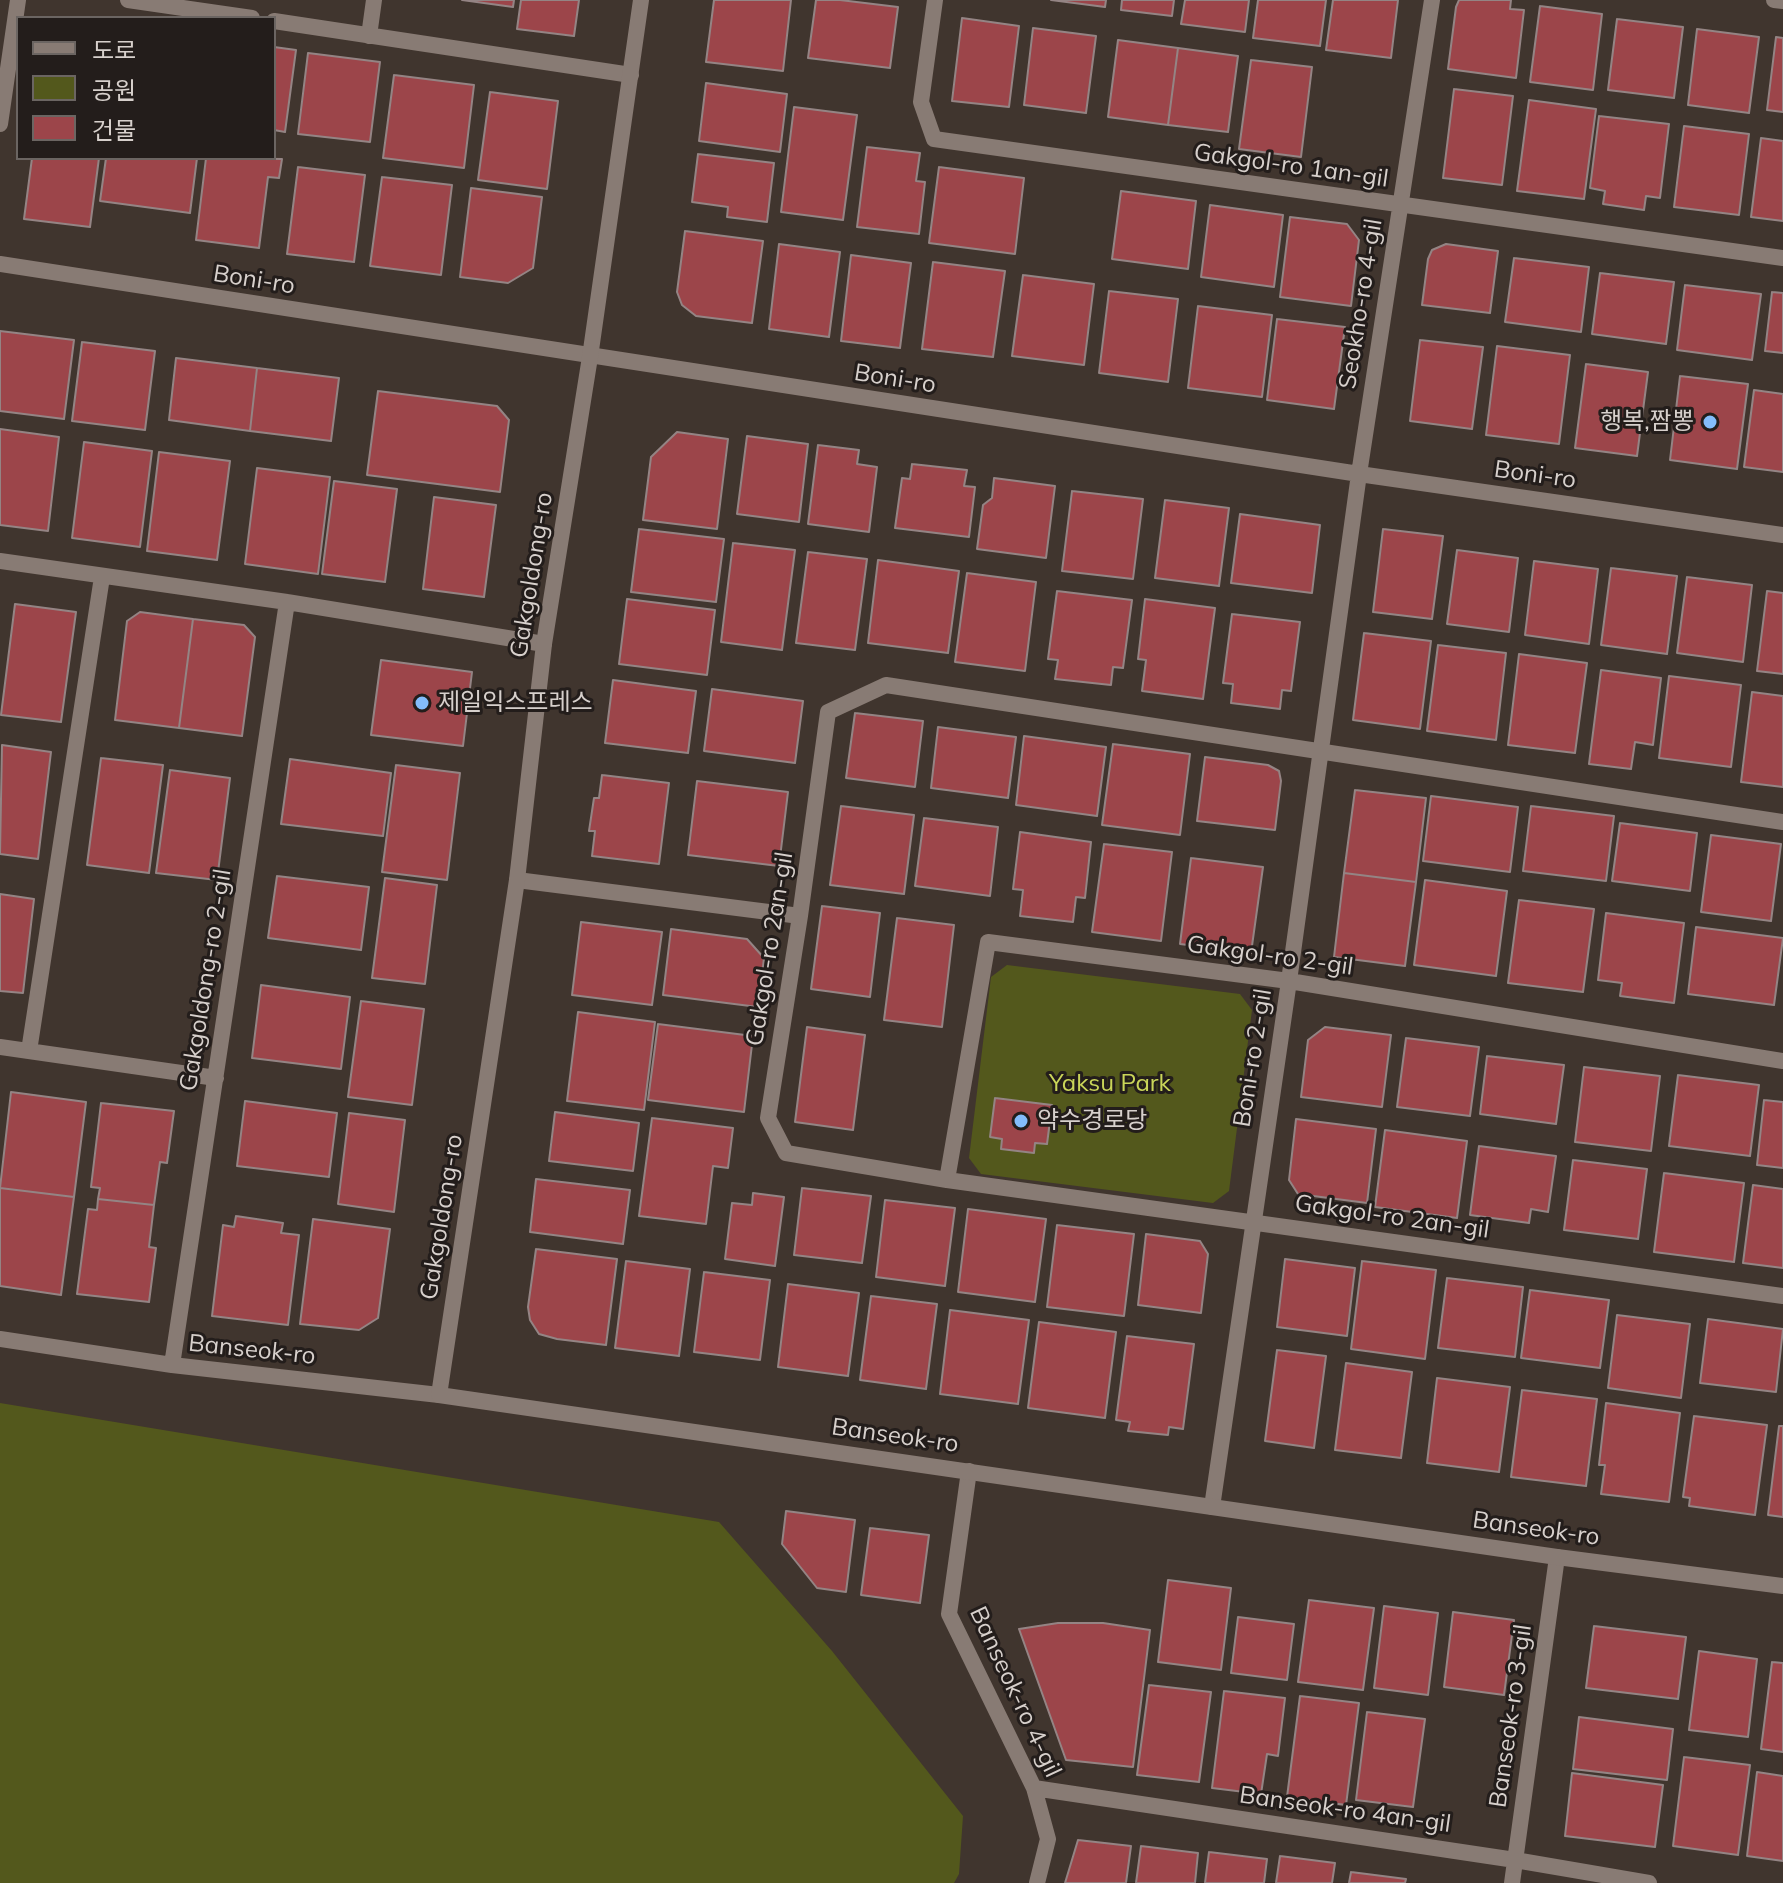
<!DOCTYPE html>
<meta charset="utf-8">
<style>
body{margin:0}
#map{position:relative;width:1783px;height:1883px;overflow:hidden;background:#40352e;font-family:Mulish,"Noto Sans KR",sans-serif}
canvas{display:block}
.legend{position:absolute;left:16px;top:16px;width:260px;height:144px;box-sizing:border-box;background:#231d1b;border:2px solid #6b6562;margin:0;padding:10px 14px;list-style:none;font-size:24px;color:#d7d0cc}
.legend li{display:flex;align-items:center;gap:16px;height:40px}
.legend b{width:40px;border:2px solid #6b6562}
</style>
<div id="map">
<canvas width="1783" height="1883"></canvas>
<ul class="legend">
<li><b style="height:10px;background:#887b74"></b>도로</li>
<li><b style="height:22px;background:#53581c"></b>공원</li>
<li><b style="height:22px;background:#9c454a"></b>건물</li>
</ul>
</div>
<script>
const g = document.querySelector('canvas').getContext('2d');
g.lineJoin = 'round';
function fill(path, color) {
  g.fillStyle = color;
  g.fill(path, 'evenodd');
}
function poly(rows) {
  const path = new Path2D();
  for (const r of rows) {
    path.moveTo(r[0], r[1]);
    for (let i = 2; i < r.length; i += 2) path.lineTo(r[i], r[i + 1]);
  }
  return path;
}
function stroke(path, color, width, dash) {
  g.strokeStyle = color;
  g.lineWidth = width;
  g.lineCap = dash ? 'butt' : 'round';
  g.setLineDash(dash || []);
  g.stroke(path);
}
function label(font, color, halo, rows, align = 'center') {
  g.font = font + ' Mulish,"Noto Sans KR",sans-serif';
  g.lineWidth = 6;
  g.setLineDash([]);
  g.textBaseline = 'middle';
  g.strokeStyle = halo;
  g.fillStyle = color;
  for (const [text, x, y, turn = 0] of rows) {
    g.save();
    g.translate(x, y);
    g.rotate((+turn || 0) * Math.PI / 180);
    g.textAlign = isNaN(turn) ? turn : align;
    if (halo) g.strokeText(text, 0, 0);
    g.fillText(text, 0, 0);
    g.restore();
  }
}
fill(poly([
 [1007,965,1240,994,1252,1010,1229,1191,1213,1203,981,1174,969,1158,991,977],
 [0,1403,719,1522,832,1651,963,1816,959,1874,954,1883,0,1883]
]), '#53581c');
const building = poly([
 [462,0,514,0,513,7,462,0],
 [521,0,579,0,574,36,517,29,521,0],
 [714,0,791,0,783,71,706,62,714,0],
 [816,0,840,0,898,7,890,68,808,58,816,0],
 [1051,0,1106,0,1105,7,1051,0],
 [1122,0,1174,0,1172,16,1121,10,1122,0],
 [1185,0,1249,0,1245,32,1181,24,1185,0],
 [1258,0,1326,0,1320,46,1253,38,1258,0],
 [1333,0,1398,0,1391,58,1326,50,1333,0],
 [1459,0,1511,0,1510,9,1524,10,1516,78,1448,69,1456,7,1459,0],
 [1540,6,1602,14,1593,90,1530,82,1540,6],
 [962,18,1019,26,1009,107,952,101,962,18],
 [1617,19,1683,27,1674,98,1608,90,1617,19],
 [1033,28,1096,36,1086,113,1024,105,1033,28],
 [1697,29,1759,37,1749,113,1688,105,1697,29],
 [1776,37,1783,38,1783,112,1767,110,1776,37],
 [1118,40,1178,48,1168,125,1108,117,1118,40],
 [274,47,296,50,285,132,274,130,274,47],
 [1178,48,1238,56,1228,132,1168,125,1178,48],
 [308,53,380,62,370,142,298,134,308,53],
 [1251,60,1312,67,1301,157,1239,149,1251,60],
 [394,75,474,85,464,168,383,158,394,75],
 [706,83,787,94,780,152,699,141,706,83],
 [1454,89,1513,96,1502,185,1443,178,1454,89],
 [490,92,558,101,547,189,478,180,490,92],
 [1529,100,1596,109,1584,199,1517,191,1529,100],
 [794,107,857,115,843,220,781,212,794,107],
 [1599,116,1669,124,1660,198,1646,196,1644,210,1603,204,1605,191,1590,188,1599,116],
 [1684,126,1749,134,1739,215,1674,207,1684,126],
 [1761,138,1783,141,1783,221,1751,217,1761,138],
 [867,147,920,153,916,181,925,182,919,234,857,227,867,147],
 [698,154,774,163,767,222,727,217,728,207,692,202,698,154],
 [32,158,99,158,90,227,24,219,32,158],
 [106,158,197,158,190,213,100,201,106,158],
 [206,158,282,159,279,178,268,177,259,248,196,240,206,158],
 [298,167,365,175,354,262,287,254,298,167],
 [939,167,1024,178,1015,254,929,243,939,167],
 [382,177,452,185,441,275,370,266,382,177],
 [471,188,542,197,533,268,508,283,460,277,471,188],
 [1121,191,1196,201,1188,269,1112,259,1121,191],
 [1210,205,1283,215,1274,287,1201,277,1210,205],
 [1290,217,1347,224,1359,240,1351,306,1280,297,1290,217],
 [685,231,763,241,752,323,696,316,682,305,677,292,685,231],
 [779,244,840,252,829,337,769,329,779,244],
 [1446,244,1498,251,1490,313,1422,305,1428,259,1432,250,1446,244],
 [851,255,911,263,900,348,841,341,851,255],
 [1514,258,1589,267,1581,332,1505,322,1514,258],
 [933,262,1005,271,993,357,922,349,933,262],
 [1600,273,1674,282,1666,344,1592,334,1600,273],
 [1023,275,1094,284,1084,365,1012,356,1023,275],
 [1685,285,1761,294,1752,360,1677,350,1685,285],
 [1109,291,1178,299,1168,382,1099,373,1109,291],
 [1772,292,1783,293,1783,353,1765,351,1772,292],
 [1198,306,1272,315,1262,397,1188,388,1198,306],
 [1277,319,1345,327,1334,409,1267,400,1277,319],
 [0,331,74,340,64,419,0,411,0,331],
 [1420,340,1483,347,1472,429,1410,421,1420,340],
 [82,342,155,351,145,430,72,421,82,342],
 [1497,346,1570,355,1559,444,1486,435,1497,346],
 [176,358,257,368,250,431,169,420,176,358],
 [1586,364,1648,372,1637,456,1575,448,1586,364],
 [257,368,339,378,331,441,250,431,257,368],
 [1680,376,1748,384,1737,469,1670,460,1680,376],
 [1754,390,1783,394,1783,472,1744,467,1754,390],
 [378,391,497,406,509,420,500,492,367,475,378,391],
 [0,429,59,437,48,531,0,525,0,429],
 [677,432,728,439,717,529,643,520,651,457,677,432],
 [747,436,808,444,799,522,737,514,747,436],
 [84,442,152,451,140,547,72,538,84,442],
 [818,445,859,450,857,464,877,467,869,532,808,524,818,445],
 [159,452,230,461,217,560,147,551,159,452],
 [912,464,967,470,964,486,975,487,969,537,895,528,902,478,910,479,912,464],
 [257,468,330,477,318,574,245,564,257,468],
 [994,478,1055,486,1046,558,977,549,983,505,992,498,994,478],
 [334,481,397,489,385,582,322,574,334,481],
 [1072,491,1143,499,1133,579,1062,571,1072,491],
 [434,497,496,505,484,597,423,589,434,497],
 [1165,500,1229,508,1219,586,1155,578,1165,500],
 [1240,514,1320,525,1312,593,1231,583,1240,514],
 [639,529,724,539,716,602,631,592,639,529],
 [1383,529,1443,536,1432,619,1373,612,1383,529],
 [733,543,795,550,782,650,721,642,733,543],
 [1457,550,1518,558,1509,632,1447,624,1457,550],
 [808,552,867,559,855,650,796,643,808,552],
 [878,560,959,571,948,653,868,643,878,560],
 [1534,561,1598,569,1589,644,1525,635,1534,561],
 [1611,568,1677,576,1667,654,1601,645,1611,568],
 [967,573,1036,582,1025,671,955,662,967,573],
 [1687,577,1752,585,1743,662,1677,653,1687,577],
 [1057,591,1132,600,1123,668,1113,667,1111,685,1055,679,1058,660,1048,659,1057,591],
 [1767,591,1783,593,1783,674,1757,671,1767,591],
 [627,599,715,610,707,675,619,664,627,599],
 [1145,599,1215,608,1203,699,1142,691,1146,660,1138,659,1145,599],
 [15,604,76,612,61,722,1,715,15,604],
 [140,612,193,619,179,728,115,720,127,621,140,612],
 [1232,614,1300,622,1291,691,1282,690,1280,709,1231,703,1233,684,1223,683,1232,614],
 [193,619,244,625,255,637,242,736,179,728,193,619],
 [1364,633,1431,641,1420,729,1353,720,1364,633],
 [1438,645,1506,653,1496,740,1427,731,1438,645],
 [1519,654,1587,663,1575,753,1508,745,1519,654],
 [381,660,472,672,463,746,371,735,381,660],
 [1601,670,1661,678,1653,745,1635,742,1631,769,1589,764,1601,670],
 [1669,676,1741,685,1731,767,1659,758,1669,676],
 [613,680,696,691,688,753,605,743,613,680],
 [712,689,803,701,795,763,704,751,712,689],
 [1752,692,1783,696,1783,787,1741,782,1752,692],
 [855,713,923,721,915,787,846,778,855,713],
 [938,727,1016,737,1008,798,931,788,938,727],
 [1024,736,1106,747,1097,816,1016,805,1024,736],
 [1113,744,1190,754,1180,835,1102,825,1113,744],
 [2,745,51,752,38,859,0,854,2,745],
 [1205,757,1268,765,1279,771,1281,781,1275,830,1197,821,1205,757],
 [101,758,163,765,149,873,87,865,101,758],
 [290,759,391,773,383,836,281,824,290,759],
 [396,765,460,773,447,880,382,872,396,765],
 [170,770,230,778,217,880,156,873,170,770],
 [602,775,669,783,659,864,592,856,595,831,589,831,594,798,599,798,602,775],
 [697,781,788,792,779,866,688,855,697,781],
 [1355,790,1426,798,1416,882,1344,873,1355,790],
 [1431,796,1518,807,1510,872,1423,861,1431,796],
 [841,806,914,815,904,894,830,885,841,806],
 [1531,806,1614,816,1606,881,1523,871,1531,806],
 [924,818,998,827,990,896,915,886,924,818],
 [1620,823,1697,833,1690,891,1612,881,1620,823],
 [1020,832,1091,842,1085,898,1076,897,1073,922,1020,916,1023,890,1013,889,1020,832],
 [1711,835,1781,844,1771,921,1701,912,1711,835],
 [1104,844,1172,852,1161,941,1092,932,1104,844],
 [1191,858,1263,867,1251,953,1180,944,1191,858],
 [1344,873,1416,882,1405,966,1334,957,1344,873],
 [277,876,369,887,361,950,268,938,277,876],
 [385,878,437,885,425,984,372,978,385,878],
 [1425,880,1507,891,1496,976,1414,965,1425,880],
 [0,894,34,899,23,993,0,991,0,894],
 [1519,900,1594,909,1583,992,1508,983,1519,900],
 [822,906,880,913,870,997,811,989,822,906],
 [1606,913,1684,923,1674,1003,1620,996,1622,983,1598,980,1606,913],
 [897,918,954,925,942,1027,884,1020,897,918],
 [581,922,662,932,652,1005,572,995,581,922],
 [1696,927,1783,938,1774,1005,1688,994,1696,927],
 [671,929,747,939,764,958,758,1007,663,995,671,929],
 [261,985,350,997,341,1069,252,1058,261,985],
 [361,1001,424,1009,412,1105,348,1097,361,1001],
 [578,1012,655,1022,644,1110,567,1101,578,1012],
 [658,1024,753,1036,744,1112,648,1100,658,1024],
 [807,1027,865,1035,853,1130,795,1122,807,1027],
 [1325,1027,1391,1035,1382,1107,1301,1097,1308,1040,1325,1027],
 [1406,1038,1479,1047,1470,1116,1397,1107,1406,1038],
 [1487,1056,1564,1065,1556,1124,1480,1114,1487,1056],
 [1584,1067,1660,1076,1651,1151,1575,1142,1584,1067],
 [1678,1075,1759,1085,1750,1156,1669,1146,1678,1075],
 [11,1092,86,1102,74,1197,0,1188,11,1092],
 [995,1098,1052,1105,1047,1144,1035,1143,1034,1153,1001,1149,1002,1139,990,1137,995,1098],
 [1764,1100,1783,1102,1783,1168,1757,1165,1764,1100],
 [245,1101,337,1113,329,1177,237,1166,245,1101],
 [101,1103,174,1111,167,1163,160,1162,154,1205,98,1199,100,1188,91,1187,101,1103],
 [555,1112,639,1123,633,1171,549,1161,555,1112],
 [349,1113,405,1120,394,1212,338,1204,349,1113],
 [652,1118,733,1128,728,1168,713,1166,706,1224,639,1216,652,1118],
 [1296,1119,1376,1129,1367,1203,1298,1194,1289,1180,1296,1119],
 [1385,1130,1467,1141,1457,1218,1375,1207,1385,1130],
 [1479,1146,1556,1156,1548,1212,1531,1209,1529,1223,1470,1215,1479,1146],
 [1573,1160,1647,1169,1638,1239,1564,1230,1573,1160],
 [1664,1173,1744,1183,1734,1262,1654,1252,1664,1173],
 [536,1179,630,1190,623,1244,530,1232,536,1179],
 [1753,1185,1783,1189,1783,1268,1743,1263,1753,1185],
 [0,1188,74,1197,61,1295,0,1286,0,1188],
 [802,1188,871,1196,862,1263,794,1255,802,1188],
 [753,1193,784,1197,775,1266,725,1259,732,1203,752,1205,753,1193],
 [98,1199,154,1205,149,1247,156,1248,149,1302,77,1294,88,1209,97,1210,98,1199],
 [885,1200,955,1208,945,1286,876,1277,885,1200],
 [968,1209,1046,1219,1035,1302,958,1292,968,1209],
 [236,1216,283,1223,281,1233,299,1235,288,1325,212,1316,223,1225,234,1227,236,1216],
 [313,1219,390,1229,378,1318,359,1330,300,1324,313,1219],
 [1057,1225,1134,1234,1124,1316,1047,1307,1057,1225],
 [1146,1234,1200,1241,1208,1254,1201,1313,1138,1305,1146,1234],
 [536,1249,617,1259,606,1345,557,1339,539,1334,530,1320,528,1307,536,1249],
 [1285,1259,1355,1268,1347,1336,1277,1327,1285,1259],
 [626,1261,690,1269,679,1356,615,1348,626,1261],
 [1362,1261,1436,1270,1425,1359,1351,1349,1362,1261],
 [704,1272,770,1280,760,1360,694,1352,704,1272],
 [1447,1278,1523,1287,1515,1357,1438,1348,1447,1278],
 [788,1284,859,1293,848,1376,778,1367,788,1284],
 [1530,1290,1609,1300,1600,1368,1521,1358,1530,1290],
 [871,1296,937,1304,926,1389,860,1380,871,1296],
 [950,1310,1029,1320,1018,1404,940,1394,950,1310],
 [1617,1315,1690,1324,1681,1398,1608,1388,1617,1315],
 [1708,1319,1783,1329,1776,1392,1700,1383,1708,1319],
 [1039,1322,1116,1332,1105,1418,1028,1408,1039,1322],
 [1127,1336,1194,1344,1183,1429,1169,1427,1168,1435,1128,1431,1130,1422,1116,1420,1127,1336],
 [1277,1350,1326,1356,1314,1448,1265,1441,1277,1350],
 [1346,1363,1412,1372,1401,1458,1335,1450,1346,1363],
 [1437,1378,1510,1387,1499,1472,1427,1463,1437,1378],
 [1522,1390,1597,1399,1586,1486,1511,1477,1522,1390],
 [1606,1403,1680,1413,1669,1502,1601,1494,1605,1465,1599,1465,1606,1403],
 [1694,1416,1767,1425,1755,1515,1689,1506,1690,1498,1683,1497,1694,1416],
 [1779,1426,1783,1426,1783,1517,1768,1515,1779,1426],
 [786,1511,855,1520,846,1592,817,1588,782,1544,786,1511],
 [870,1528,929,1535,920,1603,861,1595,870,1528],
 [1168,1580,1231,1588,1221,1670,1158,1662,1168,1580],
 [1309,1600,1374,1608,1363,1690,1298,1682,1309,1600],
 [1384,1606,1438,1613,1428,1695,1374,1688,1384,1606],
 [1453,1612,1514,1620,1504,1695,1444,1687,1453,1612],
 [1238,1617,1294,1624,1287,1680,1231,1673,1238,1617],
 [1058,1623,1103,1623,1150,1630,1133,1767,1066,1760,1019,1629,1058,1623],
 [1594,1626,1686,1637,1678,1699,1586,1688,1594,1626],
 [1699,1651,1757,1659,1748,1737,1689,1730,1699,1651],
 [1772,1662,1783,1663,1783,1752,1761,1749,1772,1662],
 [1149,1685,1211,1692,1199,1782,1137,1775,1149,1685],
 [1224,1691,1285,1698,1278,1756,1267,1754,1261,1794,1212,1788,1224,1691],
 [1300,1696,1359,1703,1346,1805,1287,1797,1300,1696],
 [1367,1712,1425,1719,1413,1807,1356,1800,1367,1712],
 [1579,1717,1673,1729,1667,1780,1573,1769,1579,1717],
 [1684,1757,1750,1765,1738,1855,1673,1846,1684,1757],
 [1757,1772,1783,1776,1783,1861,1747,1856,1757,1772],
 [1572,1773,1663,1785,1655,1847,1565,1836,1572,1773],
 [1078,1840,1131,1846,1126,1883,1065,1883,1078,1840],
 [1141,1846,1198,1853,1195,1883,1136,1883,1141,1846],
 [1209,1852,1267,1859,1264,1883,1205,1883,1209,1852],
 [1280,1856,1335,1863,1332,1883,1276,1883,1280,1856],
 [1351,1872,1406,1879,1405,1883,1349,1883,1351,1872]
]);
fill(building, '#9c454a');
stroke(building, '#948484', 2);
stroke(poly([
 [128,0,252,18],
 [935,0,921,102,934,139,1783,258],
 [1774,0,1783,1],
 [274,21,631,75],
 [369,36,374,0],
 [0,124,18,0],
 [0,264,1359,474,1783,535],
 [0,561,287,602,544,644],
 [1783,822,886,685,828,712,800,916,768,1118,786,1153,947,1180,1783,1296],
 [517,880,800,916],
 [0,1047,216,1078],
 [29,1051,102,577],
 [947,1180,988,942,1289,981,1783,1061],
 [0,1339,172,1365,439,1395],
 [172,1365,287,602],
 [969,1471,949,1614,1034,1788,1048,1839,1037,1883],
 [1212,1507,1289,981,1359,474,1432,0],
 [1034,1788,1515,1860,1649,1883],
 [1512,1883,1557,1557]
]), '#887b74', 16);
stroke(poly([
 [641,0,590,357,544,644,517,880,439,1395,1557,1557,1783,1586]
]), '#887b74', 16);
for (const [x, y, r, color] of [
 [1710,422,8,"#83bcfb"],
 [422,703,8,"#83bcfb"],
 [1021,1121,8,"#83bcfb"]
]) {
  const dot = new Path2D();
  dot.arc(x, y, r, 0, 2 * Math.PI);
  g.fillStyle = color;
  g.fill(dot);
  stroke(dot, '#231d1b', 3);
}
label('24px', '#d7d0cc', '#231d1b', [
 ["Gakgol-ro 1an-gil",1291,166,8],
 ["Boni-ro",254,280,9],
 ["Seokho-ro 4-gil",1361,304,-81],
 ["Boni-ro",895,379,9],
 ["Boni-ro",1535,475,8],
 ["Gakgoldong-ro",532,575,-81],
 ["Gakgol-ro 2an-gil",770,949,-81],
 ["Gakgol-ro 2-gil",1270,956,8],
 ["Gakgoldong-ro 2-gil",206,980,-81],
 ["Boni-ro 2-gil",1253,1058,-81],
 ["Gakgoldong-ro",442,1217,-81],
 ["Gakgol-ro 2an-gil",1392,1217,8],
 ["Banseok-ro",252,1350,6],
 ["Banseok-ro",895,1436,8],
 ["Banseok-ro",1536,1529,8],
 ["Banseok-ro 4-gil",1015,1692,65],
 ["Banseok-ro 3-gil",1511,1716,-82],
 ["Banseok-ro 4an-gil",1345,1810,8]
]);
label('24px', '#d7d0cc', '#231d1b', [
 ["행복,짬뽕",1694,422,"right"],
 ["제일익스프레스",438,703],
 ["약수경로당",1037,1121]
], 'left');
label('24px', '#cad559', '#231d1b', [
 ["Yaksu Park",1110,1084]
]);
</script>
